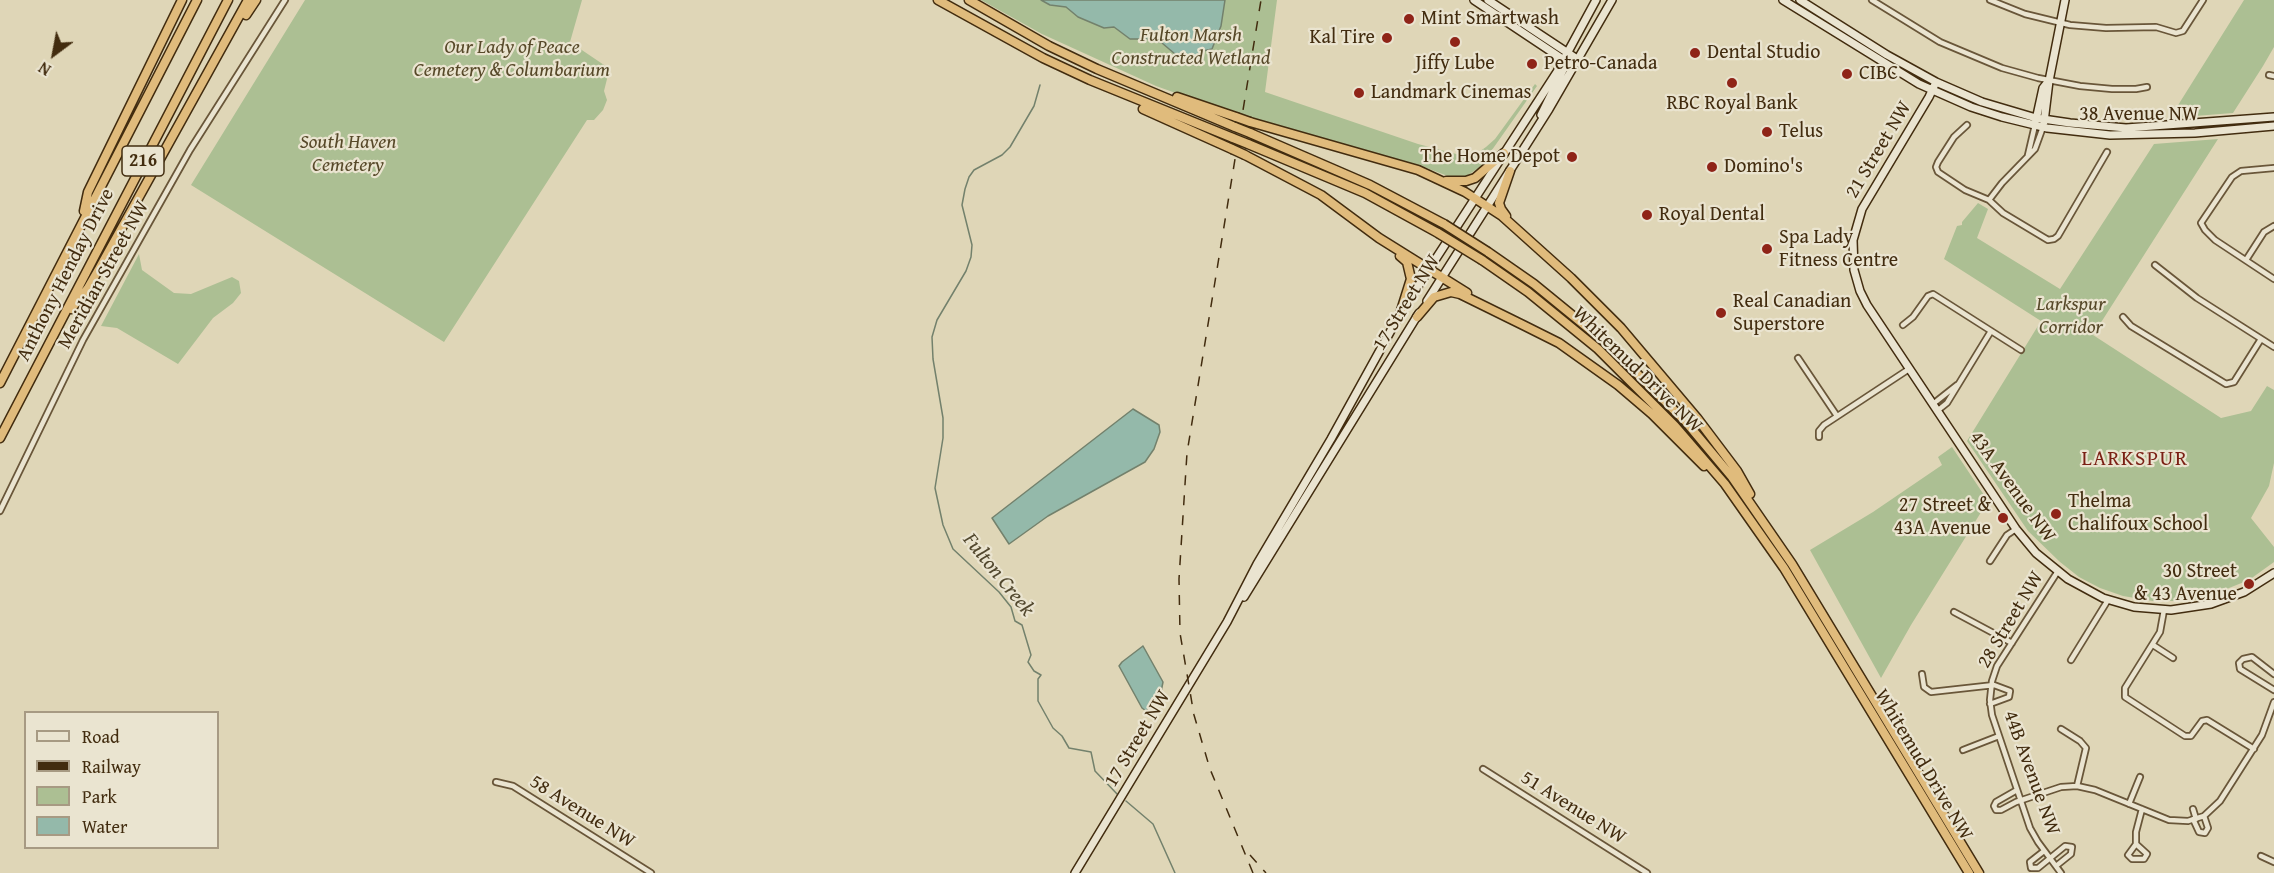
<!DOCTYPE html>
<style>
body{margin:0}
#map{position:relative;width:2274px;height:873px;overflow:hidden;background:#dfd6b7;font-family:"Gentium Book Plus",serif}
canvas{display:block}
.legend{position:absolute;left:24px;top:711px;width:195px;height:138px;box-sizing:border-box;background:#eae4d0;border:2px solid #a79a83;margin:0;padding:8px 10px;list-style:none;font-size:18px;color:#422c0f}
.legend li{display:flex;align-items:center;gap:12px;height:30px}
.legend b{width:30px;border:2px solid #a79a83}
.north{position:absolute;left:24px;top:24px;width:60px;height:60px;-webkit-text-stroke:4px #eae4d0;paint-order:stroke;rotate:212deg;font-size:16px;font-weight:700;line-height:24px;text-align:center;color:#422c0f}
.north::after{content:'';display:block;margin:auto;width:21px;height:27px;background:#422c0f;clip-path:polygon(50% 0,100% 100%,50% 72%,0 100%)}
</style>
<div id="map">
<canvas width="2274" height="873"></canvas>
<ul class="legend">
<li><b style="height:8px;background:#eae4d0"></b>Road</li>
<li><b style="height:8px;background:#422c0f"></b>Railway</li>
<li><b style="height:16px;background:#acbf93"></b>Park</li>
<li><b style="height:16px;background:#94b9aa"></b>Water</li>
</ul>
<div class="north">N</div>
</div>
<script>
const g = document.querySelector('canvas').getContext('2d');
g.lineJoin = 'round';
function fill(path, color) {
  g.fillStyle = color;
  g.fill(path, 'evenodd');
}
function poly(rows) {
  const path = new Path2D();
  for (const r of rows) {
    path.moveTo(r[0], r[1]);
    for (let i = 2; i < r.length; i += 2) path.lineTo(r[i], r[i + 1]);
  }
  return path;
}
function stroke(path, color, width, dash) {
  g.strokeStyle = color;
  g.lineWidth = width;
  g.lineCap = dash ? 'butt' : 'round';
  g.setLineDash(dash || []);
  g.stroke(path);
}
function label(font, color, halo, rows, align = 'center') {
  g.font = font + ' "Gentium Book Plus",serif';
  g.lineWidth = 4.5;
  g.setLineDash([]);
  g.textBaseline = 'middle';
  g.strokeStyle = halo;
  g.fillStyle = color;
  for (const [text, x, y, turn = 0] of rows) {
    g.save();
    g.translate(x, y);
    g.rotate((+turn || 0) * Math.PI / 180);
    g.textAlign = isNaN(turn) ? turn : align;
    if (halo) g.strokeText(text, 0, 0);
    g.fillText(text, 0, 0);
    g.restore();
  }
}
fill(poly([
 [305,0,582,0,570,42,607,67,608,75,604,91,607,100,603,110,594,120,587,120,444,342,191,185],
 [981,0,1277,0,1265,92,1418,144,1460,155,1476,154,1486,147,1495,139,1535,84,1537,86,1480,167,1468,175,1468,178,1453,178,1424,167,1226,111,1156,86,1042,34],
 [2244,0,2274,0,2274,47,2263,66,2233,113,2170,118],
 [2218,139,2093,335,2221,418,2251,411,2267,386,2274,390,2274,463,2269,486,2251,518,2274,547,2274,562,2249,580,2209,596,2189,601,2153,601,2123,596,2100,588,2079,577,2060,562,2028,531,1967,441,2041,321,1944,259,1957,226,1962,225,1962,222,1978,203,1988,209,1977,238,2060,289,2154,144],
 [139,254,142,270,174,293,191,294,232,277,239,281,241,293,233,303,213,318,178,364,117,328,101,326],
 [1952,447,1988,501,1911,625,1881,678,1810,550,1873,512,1942,465,1938,457]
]), '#acbf93');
const water = poly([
 [1041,0,1225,0,1221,26,1212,49,1203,51,1200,57,1194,60,1175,54,1162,43,1149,39,1130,39,1114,27,1104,28,1078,17,1066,7,1050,5,1041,0],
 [1133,409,1159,425,1160,432,1154,449,1145,462,1048,516,1009,544,992,518,1133,409],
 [1143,646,1163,682,1161,692,1157,699,1146,711,1142,708,1119,666,1122,662,1143,646]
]);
fill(water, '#94b9aa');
stroke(water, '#73816c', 1.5);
stroke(poly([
 [1040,85,1034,106,1010,147,1002,155,974,170,969,177,965,189,962,205,972,245,971,257,966,271,937,320,932,337,933,359,943,418,943,438,935,488,943,525,953,549,999,592,1011,607,1015,621,1022,625,1031,655,1028,662,1034,671,1041,675,1038,679,1038,701,1053,728,1062,736,1069,748,1091,752,1095,771,1118,795],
 [1126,801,1153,824,1175,873]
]), '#73816c', 1.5);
const street = poly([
 [1872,0,1940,42,2002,68,2038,78,2080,86,2112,89,2136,89,2147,87],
 [1990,0,2025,14,2070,25,2106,28,2156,27,2176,33,2183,31,2203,0],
 [2269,75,2274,76],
 [1967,125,1954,137,1938,162,1936,167,1938,172,1965,190,1989,200,2003,213,2048,240,2054,239,2058,236,2107,152],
 [2028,155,2035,125],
 [2274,168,2241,171,2232,177,2201,223,2205,230,2215,240,2274,279],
 [1989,200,2002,183,2035,149,2043,127],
 [2246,260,2264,232,2274,226],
 [2155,265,2197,298,2274,347],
 [2123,317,2131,326,2226,384,2234,382,2261,339],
 [1903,325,1913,317,1928,296,1933,294,2021,350],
 [1798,358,1837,416],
 [1933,404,1957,385],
 [1937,411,1947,403,1991,331],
 [1819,437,1819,431,1824,425,1909,369],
 [0,511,83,340,190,150,285,0],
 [1990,561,2007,535,2016,529],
 [2058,571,1997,666,1992,681,1990,700,1992,715,2030,828,2038,842,2061,873],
 [2164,610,2160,632,2125,688,2125,697,2185,736,2191,736,2202,721,2207,720,2254,749],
 [1954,612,2012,643],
 [2153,645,2173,658],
 [2071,660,2108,600],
 [1922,674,1924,687,1931,692,1994,685,2010,691,2009,697,1990,704],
 [2274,674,2252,657,2243,659,2239,663,2240,669,2274,690],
 [1963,750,1999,736],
 [1483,769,1647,873],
 [496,782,513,786,651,873],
 [2077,786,2095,790,2169,820,2188,821,2204,816,2220,801,2262,735,2274,702],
 [2017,790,1996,802,1994,806,1996,810,2001,810,2016,802,2061,787,2077,786,2086,748,2080,741,2061,729],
 [2129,804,2140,777],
 [2193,809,2196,819],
 [2193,819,2199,832,2205,833,2208,828,2204,816],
 [2136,844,2147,854,2144,859,2132,859,2128,855,2136,844,2136,832,2142,809],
 [2044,851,2030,862,2031,868,2038,868,2065,846,2072,847,2071,854,2056,866],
 [2261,856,2274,862]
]);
const secondary = poly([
 [1474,0,1573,66],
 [1488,0,1577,59],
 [1783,0,1919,84,1971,107,2002,117,2047,128,2110,135,2195,133,2274,126],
 [1800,0,1887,55,1936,82,1982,102,2036,118,2070,123,2126,128,2274,117],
 [1936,82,1929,97,1862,209,1853,240,1854,270,1860,291,1867,305,2016,529,2036,553,2068,579,2103,598,2134,607,2171,610,2211,604,2244,592,2274,573],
 [1541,115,1569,58],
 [2036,120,2043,88,2047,83],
 [2044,122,2049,81,2065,0],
 [1427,301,1549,109,1612,0],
 [1244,597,1419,313],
 [1075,873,1227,622,1257,564,1331,439,1400,314,1557,72,1596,0]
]);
const highway = poly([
 [938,0,1043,58,1090,80,1233,138],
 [969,0,1049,46,1097,69,1235,127],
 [246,15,256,0],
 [1177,97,1236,117],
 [1143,109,1232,149],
 [1250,122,1418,170,1465,192,1502,216,1571,278,1621,328,1697,418,1737,471,1750,494],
 [1250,133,1370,185,1444,224],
 [1248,144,1365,193,1438,233],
 [1245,155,1321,195,1379,238,1467,293],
 [1446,181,1466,181,1475,178,1504,153],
 [84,211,88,192,182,0],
 [1506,216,1501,209,1499,203,1510,171],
 [1488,252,1534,284,1605,342,1686,422,1732,477,1792,564,1979,873],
 [1482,260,1528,292,1598,349,1675,426,1725,484,1784,568,1969,873],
 [71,309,88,288,99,269,248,0],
 [1400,314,1411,279,1407,262,1400,256],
 [1417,317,1434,297,1451,292,1460,294,1525,326,1559,343,1618,385,1652,414,1704,466],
 [0,383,197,0],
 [0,438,228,0]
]);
stroke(street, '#695639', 8);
stroke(secondary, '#422c0f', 10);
stroke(highway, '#422c0f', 11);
stroke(street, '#eae4d0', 4.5);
stroke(secondary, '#eae4d0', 7);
stroke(highway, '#e0bb7c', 8);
stroke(poly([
 [1250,855,1266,873],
 [1253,873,1210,769,1194,715,1180,633,1179,579,1187,453,1261,0]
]), '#422c0f', 1.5, [10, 10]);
const highwayBridge = poly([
 [1236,117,1250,122],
 [1235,127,1250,133],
 [1233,138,1248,144],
 [1232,149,1245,155],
 [1444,224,1488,252],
 [1438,233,1482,260]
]);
stroke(highwayBridge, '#422c0f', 11, []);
stroke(highwayBridge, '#e0bb7c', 8);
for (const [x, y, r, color] of [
 [1409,19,6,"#8f2418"],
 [1387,38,6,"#8f2418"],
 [1455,42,6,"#8f2418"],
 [1695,53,6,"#8f2418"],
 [1532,64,6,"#8f2418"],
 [1847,74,6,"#8f2418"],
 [1732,83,6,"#8f2418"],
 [1359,93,6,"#8f2418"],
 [1767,132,6,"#8f2418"],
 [1572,157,6,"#8f2418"],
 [1712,167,6,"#8f2418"],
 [1647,215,6,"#8f2418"],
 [1767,249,6,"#8f2418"],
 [1721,313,6,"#8f2418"],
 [2056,514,6,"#8f2418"],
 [2003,518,6,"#8f2418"],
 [2249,584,6,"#8f2418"]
]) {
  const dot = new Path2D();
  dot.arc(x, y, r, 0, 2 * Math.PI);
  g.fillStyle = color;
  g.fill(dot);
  stroke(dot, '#eae4d0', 2);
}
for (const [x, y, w] of [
 [143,161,42]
]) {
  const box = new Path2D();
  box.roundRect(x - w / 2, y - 15, w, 30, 4.5);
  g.fillStyle = '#eae4d0';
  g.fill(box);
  stroke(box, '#422c0f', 1.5);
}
label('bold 18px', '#422c0f', null, [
 ["216",143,161]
]);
label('20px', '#422c0f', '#eae4d0', [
 ["Mint Smartwash",1421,19],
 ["Kal Tire",1375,38,"right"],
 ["Dental Studio",1707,53],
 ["Jiffy Lube",1455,64,"center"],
 ["Petro-Canada",1544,64],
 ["CIBC",1859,74],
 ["Landmark Cinemas",1371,93],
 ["RBC Royal Bank",1732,104,"center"],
 ["Telus",1779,132],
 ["The Home Depot",1560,157,"right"],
 ["Domino's",1724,167],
 ["Royal Dental",1659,215],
 ["Spa Lady",1779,238],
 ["Fitness Centre",1779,261],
 ["Real Canadian",1733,302],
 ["Superstore",1733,325],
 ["Thelma",2068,502],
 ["Chalifoux School",2068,525],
 ["27 Street &",1991,506,"right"],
 ["43A Avenue",1991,529,"right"],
 ["30 Street",2237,572,"right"],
 ["& 43 Avenue",2237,595,"right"]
], 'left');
label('italic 20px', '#574929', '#eae4d0', [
 ["Fulton Marsh",1191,36],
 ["Constructed Wetland",1191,59],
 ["Our Lady of Peace",512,48],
 ["Cemetery & Columbarium",512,71],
 ["South Haven",348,143],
 ["Cemetery",348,166],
 ["Larkspur",2071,305],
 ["Corridor",2071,328]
]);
label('20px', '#422c0f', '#eae4d0', [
 ["38 Avenue NW",2139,115],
 ["21 Street NW",1879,150,-59],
 ["Anthony Henday Drive",66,275,-63],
 ["Meridian Street NW",104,275,-61],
 ["17 Street NW",1407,303,-58],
 ["Whitemud Drive NW",1637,370,44],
 ["43A Avenue NW",2012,487,54],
 ["28 Street NW",2011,620,-59],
 ["17 Street NW",1138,739,-59],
 ["Whitemud Drive NW",1923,765,59],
 ["44B Avenue NW",2031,773,70],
 ["51 Avenue NW",1573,808,32],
 ["58 Avenue NW",582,812,32]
]);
g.letterSpacing = '1.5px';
label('21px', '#7a1f14', '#eae4d0', [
 ["LARKSPUR",2135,460]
]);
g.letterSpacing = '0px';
label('italic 21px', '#52482e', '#eae4d0', [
 ["Fulton Creek",998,575,51]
]);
</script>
